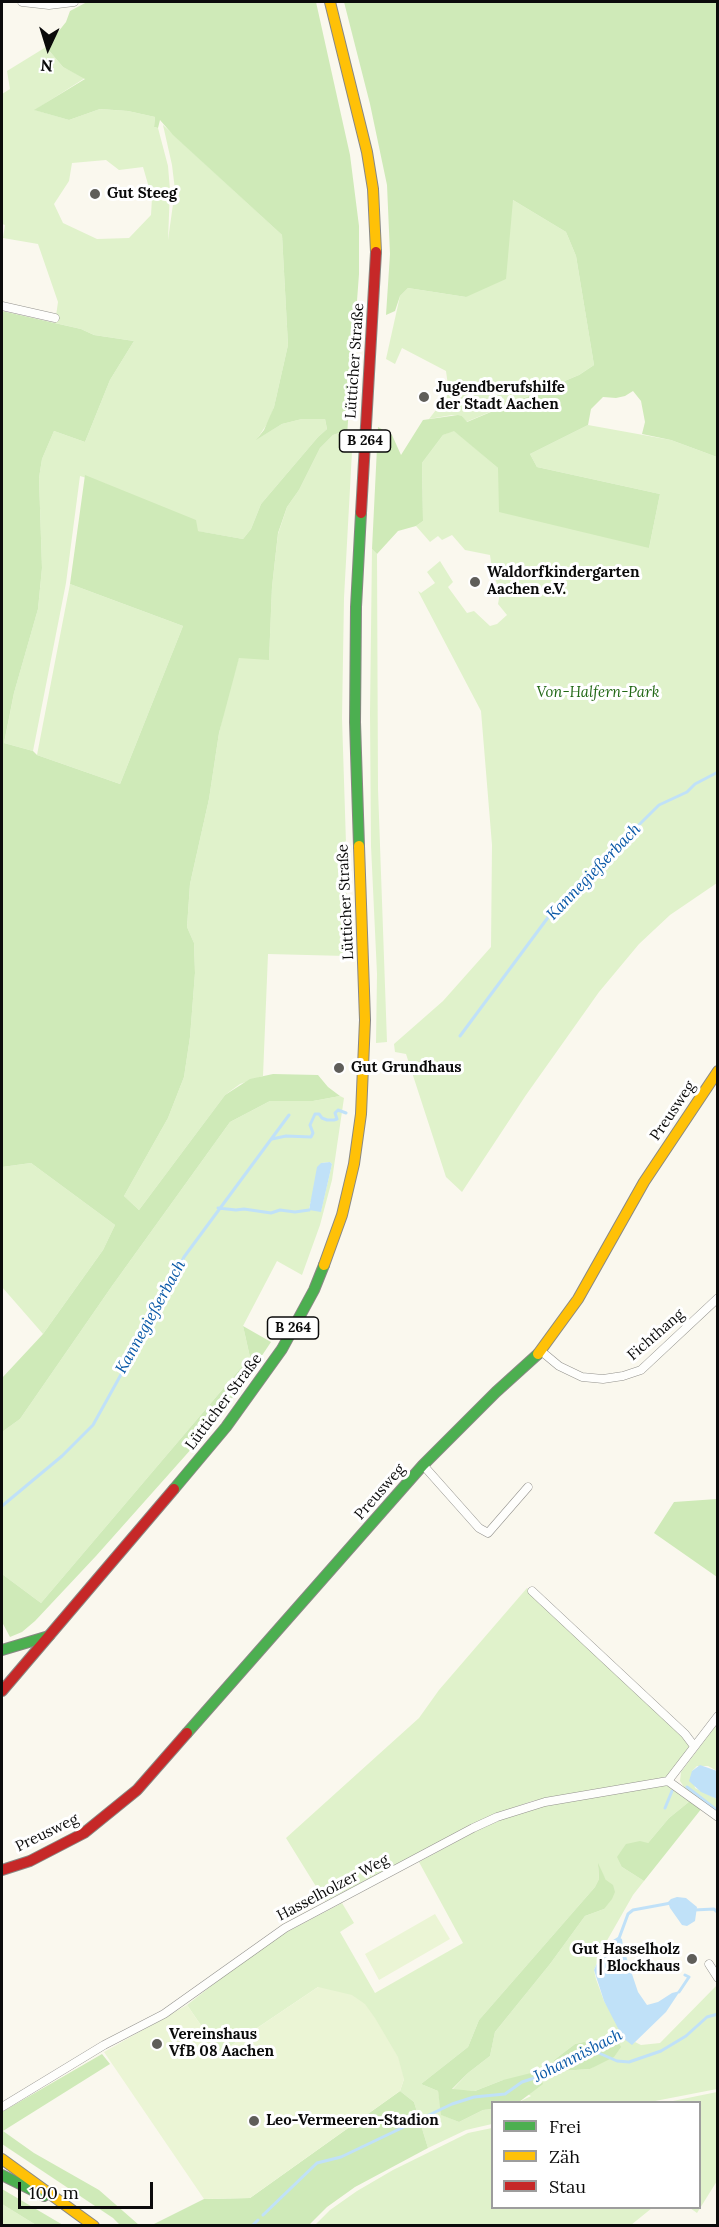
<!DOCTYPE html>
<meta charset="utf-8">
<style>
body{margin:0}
#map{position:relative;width:719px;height:2227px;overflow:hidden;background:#faf8ee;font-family:Lora,serif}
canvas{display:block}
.frame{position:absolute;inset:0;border:3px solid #0b0b0b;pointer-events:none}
.legend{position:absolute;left:491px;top:2101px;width:210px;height:108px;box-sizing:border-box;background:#fff;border:2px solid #9d9d9d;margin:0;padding:8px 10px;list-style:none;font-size:18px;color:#0b0b0b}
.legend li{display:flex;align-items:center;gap:12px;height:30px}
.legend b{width:30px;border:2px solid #9d9d9d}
.north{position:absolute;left:18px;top:18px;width:60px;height:60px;-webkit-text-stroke:4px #fff;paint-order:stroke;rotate:184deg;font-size:16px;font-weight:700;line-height:24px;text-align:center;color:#0b0b0b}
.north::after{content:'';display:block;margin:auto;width:21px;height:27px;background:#0b0b0b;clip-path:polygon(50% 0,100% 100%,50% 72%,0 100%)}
.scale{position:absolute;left:18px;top:2182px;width:135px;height:27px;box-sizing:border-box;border:3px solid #0b0b0b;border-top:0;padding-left:8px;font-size:18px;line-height:21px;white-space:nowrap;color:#0b0b0b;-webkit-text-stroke:4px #fff;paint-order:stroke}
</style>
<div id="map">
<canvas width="719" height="2227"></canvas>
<div class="frame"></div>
<ul class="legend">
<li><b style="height:8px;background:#4caf50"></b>Frei</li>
<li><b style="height:8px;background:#ffc107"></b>Zäh</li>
<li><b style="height:8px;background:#c62828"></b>Stau</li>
</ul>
<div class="north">N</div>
<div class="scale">100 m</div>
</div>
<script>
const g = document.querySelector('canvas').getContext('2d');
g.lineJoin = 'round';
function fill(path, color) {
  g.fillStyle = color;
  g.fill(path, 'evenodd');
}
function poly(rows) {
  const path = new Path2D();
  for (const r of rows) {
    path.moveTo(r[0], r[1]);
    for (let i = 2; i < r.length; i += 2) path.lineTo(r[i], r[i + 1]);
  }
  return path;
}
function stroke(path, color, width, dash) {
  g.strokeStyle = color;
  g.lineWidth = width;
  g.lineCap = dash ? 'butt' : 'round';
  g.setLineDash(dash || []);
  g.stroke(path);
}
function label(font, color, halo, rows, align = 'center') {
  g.font = font + ' Lora,serif';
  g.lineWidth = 6;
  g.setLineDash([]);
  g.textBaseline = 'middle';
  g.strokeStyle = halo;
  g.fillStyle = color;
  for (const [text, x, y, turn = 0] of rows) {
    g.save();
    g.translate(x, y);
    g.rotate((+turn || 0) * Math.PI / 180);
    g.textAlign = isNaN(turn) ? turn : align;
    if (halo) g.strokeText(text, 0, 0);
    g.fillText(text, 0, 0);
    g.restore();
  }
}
fill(poly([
 [46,47,63,67,85,78,35,110,69,120,100,109,128,111,155,117,154,127,158,128,168,166,170,190,168,240,175,190,172,165,163,125,282,235,288,345,274,407,269,421,257,439,282,424,302,419,325,419,327,429,318,437,261,504,251,529,243,539,197,531,106,484,80,476,66,583,33,751,4,743,14,693,38,609,42,568,39,478,42,459,54,431,85,442,110,380,134,341,94,335,81,329,55,323,58,302,38,244,3,238,5,225,2,224,2,94,10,89,7,71],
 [106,160,119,170,143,167,152,198,151,215,129,238,97,239,63,223,54,204,69,181,72,163],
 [513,200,566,232,576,256,594,365,579,375,466,422,462,416,452,415,429,419,449,393,446,371,402,348,395,364,386,359,400,296,408,288,466,297],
 [588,425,671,440,717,457,717,883,670,915,639,944,599,992,526,1095,462,1192,446,1177,406,1054,395,1052,394,1044,443,1001,491,947,492,845,481,711,418,591,421,593,435,583,427,572,440,561,453,582,448,587,467,613,474,611,490,626,497,624,507,615,498,604,500,593,492,569,490,555,465,550,452,535,442,540,438,536,430,542,416,526,423,521,422,463,443,435,454,430,498,468,649,548,660,494,537,467,530,454],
 [342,432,353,433,344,598,342,718,347,875,346,956,268,954,263,1076,240,1084,225,1095,139,1210,124,1196,168,1118,184,1077,190,1037,195,973,194,943,187,927,190,884,209,799,219,733,227,698,239,657,269,659,272,587,278,534,287,507,299,490,320,448,333,435],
 [372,549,377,554,378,789,387,1042,376,1043,377,974,371,846,370,713],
 [70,584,183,626,120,784,37,755],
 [340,1096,344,1098,332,1180,320,1225,302,1275,277,1261,243,1326,250,1357,41,1603,2,1574,2,1432,20,1419,112,1286,230,1122,270,1101,313,1101],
 [330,1162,332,1164,321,1211,309,1209,321,1163],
 [31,1163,115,1225,103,1250,43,1334,2,1287,2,1167],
 [527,1588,687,1739,690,1745,673,1771,665,1779,532,1801,510,1809,325,1901,286,1838,419,1718,439,1690],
 [717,1724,717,1771,708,1766,697,1766,692,1771,695,1788,717,1799,717,1815,686,1790,680,1781,681,1772],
 [659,1786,669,1786,690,1801,669,1818,648,1843,622,1867,644,1881,633,1895,605,1944,594,1970,596,1979,604,2001,632,2044,635,2042,641,2045,660,2043,717,1985,717,2089,650,2102,519,2102,531,2096,503,2080,475,2091,452,2090,468,2073,490,2056,495,2032,550,1964,585,1916,604,1909,606,1880,598,1866,599,1879,595,1887,479,2020,468,2047,421,2084,438,2091,442,2115,459,2122,483,2110,492,2109,492,2124,466,2130,428,2148,414,2102,400,2091,404,2079,318,1987,220,2053,187,2005,248,1957,285,1933,342,1903,354,1923,340,1932,375,1993,463,1943,419,1862,476,1831,512,1815,539,1806],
 [606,2037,601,2062,590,2069,561,2071,554,2060,575,2044],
 [717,2092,717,2181,697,2213,690,2208,700,2208,700,2102,668,2102],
 [492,2128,492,2208,652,2208,631,2225,315,2225,330,2210,357,2191,393,2170,468,2133],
 [2,2204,36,2225,2,2225]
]), '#e0f2cb');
fill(poly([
 [87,2,316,2,350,155,359,226,359,274,347,435,342,432,333,435,320,448,299,490,287,507,278,533,272,587,269,660,239,658,219,733,209,799,190,884,187,927,194,943,195,973,190,1037,184,1077,168,1118,124,1196,139,1210,225,1095,250,1079,273,1074,318,1075,328,1087,340,1096,313,1101,270,1101,230,1122,112,1286,20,1419,2,1432,2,1378,43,1334,103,1250,115,1225,31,1163,2,1167,2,311,81,329,94,335,134,341,110,380,85,442,54,431,42,459,39,478,42,568,38,609,14,693,4,743,33,751,37,755,120,784,183,626,70,584,85,475,196,520,198,531,243,539,251,529,261,504,318,437,327,429,325,419,302,419,282,424,256,440,264,430,274,407,288,345,282,235,173,135,160,120,158,128,154,127,155,117,128,111,100,109,69,120,34,110,85,79,63,67,46,47,66,22,70,11],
 [344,2,717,2,717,457,671,440,642,434,645,422,641,401,633,391,625,396,616,398,603,397,591,409,588,425,530,454,537,467,660,494,649,548,499,512,498,468,454,431,443,435,422,463,423,521,416,526,398,531,377,554,372,549,378,427,392,435,401,455,423,420,458,415,462,416,467,422,579,375,594,365,576,256,566,232,513,200,506,279,466,297,408,288,400,296,395,311,386,315,390,254,387,185,370,104],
 [243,1326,271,1342,241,1387,193,1447,96,1556,35,1621,22,1632,10,1637,2,1622,2,1574,41,1603,250,1357],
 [717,1499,718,1499,717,1577,654,1533,674,1502],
 [690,1801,702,1808,644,1881,622,1867,617,1857,626,1844,640,1841,648,1843,669,1818],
 [598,1863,606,1880,613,1885,615,1892,612,1899,604,1909,585,1916,550,1964,495,2032,490,2056,468,2073,452,2089,475,2091,503,2080,535,2072,538,2073,543,2084,519,2102,492,2102,492,2109,483,2110,459,2122,441,2115,438,2091,421,2084,468,2047,479,2020,595,1887,599,1879],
 [606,2037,617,2040,621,2047,614,2057,590,2069,561,2071,554,2066,554,2060,575,2044],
 [102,2054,110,2064,3,2131,34,2153,99,2190,139,2225,120,2225,113,2218,2,2144,2,2112],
 [400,2091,414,2102,428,2148,355,2187,327,2207,309,2225,150,2226,204,2199,250,2198],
 [2,2189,63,2225,36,2225,2,2204]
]), '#cfeab8');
fill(poly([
 [435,1914,450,1939,379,1980,365,1954],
 [318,1987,352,1995,365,2004,375,2018,398,2057,404,2079,400,2091,250,2198,204,2199,104,2052,187,2005,220,2053]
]), '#ebf5d5');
fill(poly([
 [330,1162,332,1164,321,1212,309,1210,317,1167,321,1163],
 [700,1765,717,1771,717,1799,701,1792,689,1781,692,1771],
 [677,1897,686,1898,697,1907,695,1921,687,1926,682,1925,670,1908,668,1902,671,1899],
 [618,1937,622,1939,623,1947,638,1992,647,2005,658,2002,672,1993,680,1991,666,2012,632,2045,623,2038,604,2001,594,1970,605,1945]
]), '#c0e1f8');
stroke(poly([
 [460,1036,555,908,659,805,687,792,695,784,718,772],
 [272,1139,286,1136,311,1137,313,1133,310,1125,315,1114,319,1114,322,1118,327,1120,334,1120,337,1119,335,1113,338,1110,346,1113],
 [218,1208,236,1210,244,1209,271,1213,280,1210,295,1212,309,1210],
 [2,1506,62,1456,93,1425,144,1333,184,1257,289,1115],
 [687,1787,718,1811],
 [665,1808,672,1791],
 [694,1910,714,1909,718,1913],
 [618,1941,628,1914,633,1910,671,1903],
 [679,1992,689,1977,685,1975],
 [592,2050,617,2061,629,2062,661,2051,686,2036,707,2017,718,2014],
 [263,2215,317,2163,341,2157,452,2104,474,2097,505,2094,522,2082,541,2076,575,2056,623,2038,625,2035],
 [252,2226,258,2220]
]), '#c0e1f8', 3);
const street = poly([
 [22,2,49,5,74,2],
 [2,306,55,318],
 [541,1351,559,1366,582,1377,603,1379,623,1376,641,1370,718,1298],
 [423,1465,479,1528,488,1533,528,1487],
 [532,1591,685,1734,694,1746],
 [668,1781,718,1817],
 [709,1964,718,1978],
 [2,2107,104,2045,164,2014,285,1928,473,1828,497,1817,545,1802,668,1781,718,1716]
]);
const fast = poly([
 [359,846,355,722,356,607,361,513],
 [174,1489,226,1427,282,1349,314,1290,324,1265],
 [2,1650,49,1636],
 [187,1733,423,1465,496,1392,538,1354],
 [2,2175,44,2196]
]);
const slow = poly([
 [330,2,367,152,373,189,376,252],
 [324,1265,342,1215,354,1164,361,1114,365,1020,359,846],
 [538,1354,578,1299,644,1182,718,1071],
 [2,2159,94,2226]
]);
const jam = poly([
 [361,513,376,252],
 [2,1691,174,1489],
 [2,1870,30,1861,84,1833,137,1790,187,1733]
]);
stroke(street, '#93928d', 9);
stroke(fast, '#898884', 12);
stroke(slow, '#898884', 12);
stroke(jam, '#898884', 12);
stroke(street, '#fefefc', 8);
stroke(fast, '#4caf50', 10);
stroke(slow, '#ffc107', 10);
stroke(jam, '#c62828', 10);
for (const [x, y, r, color] of [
 [95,194,6,"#5f5e5a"],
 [424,397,6,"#5f5e5a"],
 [475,582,6,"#5f5e5a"],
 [339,1068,6,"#5f5e5a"],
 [692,1959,6,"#5f5e5a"],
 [157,2044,6,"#5f5e5a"],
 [254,2121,6,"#5f5e5a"]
]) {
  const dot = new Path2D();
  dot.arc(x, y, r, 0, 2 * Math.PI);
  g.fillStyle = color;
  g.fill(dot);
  stroke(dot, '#fff', 2);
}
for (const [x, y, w] of [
 [365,441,51],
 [293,1328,51]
]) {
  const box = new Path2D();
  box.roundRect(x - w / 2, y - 11, w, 22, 4.5);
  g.fillStyle = '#fff';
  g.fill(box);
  stroke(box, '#0b0b0b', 1.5);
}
label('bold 14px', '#0b0b0b', null, [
 ["B 264",365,441],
 ["B 264",293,1328]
]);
label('bold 15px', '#0b0b0b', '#fff', [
 ["Gut Steeg",107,194],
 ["Jugendberufshilfe",436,388],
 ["der Stadt Aachen",436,405],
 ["Waldorfkindergarten",487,573],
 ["Aachen e.V.",487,590],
 ["Gut Grundhaus",351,1068],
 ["Gut Hasselholz",680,1950,"right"],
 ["| Blockhaus",680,1967,"right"],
 ["Vereinshaus",169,2035],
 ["VfB 08 Aachen",169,2052],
 ["Leo-Vermeeren-Stadion",266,2121]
], 'left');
label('15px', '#0b0b0b', '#fff', [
 ["Lütticher Straße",355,361,-86],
 ["Lütticher Straße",346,902,-93],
 ["Preusweg",673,1111,-56],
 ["Fichthang",656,1335,-41],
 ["Lütticher Straße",224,1402,-53],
 ["Preusweg",380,1492,-49],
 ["Preusweg",47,1833,-26],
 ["Hasselholzer Weg",333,1888,-28]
]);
label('italic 15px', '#226816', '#fff', [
 ["Von-Halfern-Park",598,693]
]);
label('italic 16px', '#0958a7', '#fff', [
 ["Kannegießerbach",594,872,-46],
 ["Kannegießerbach",151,1317,-61],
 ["Johannisbach",578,2056,-27]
]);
</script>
